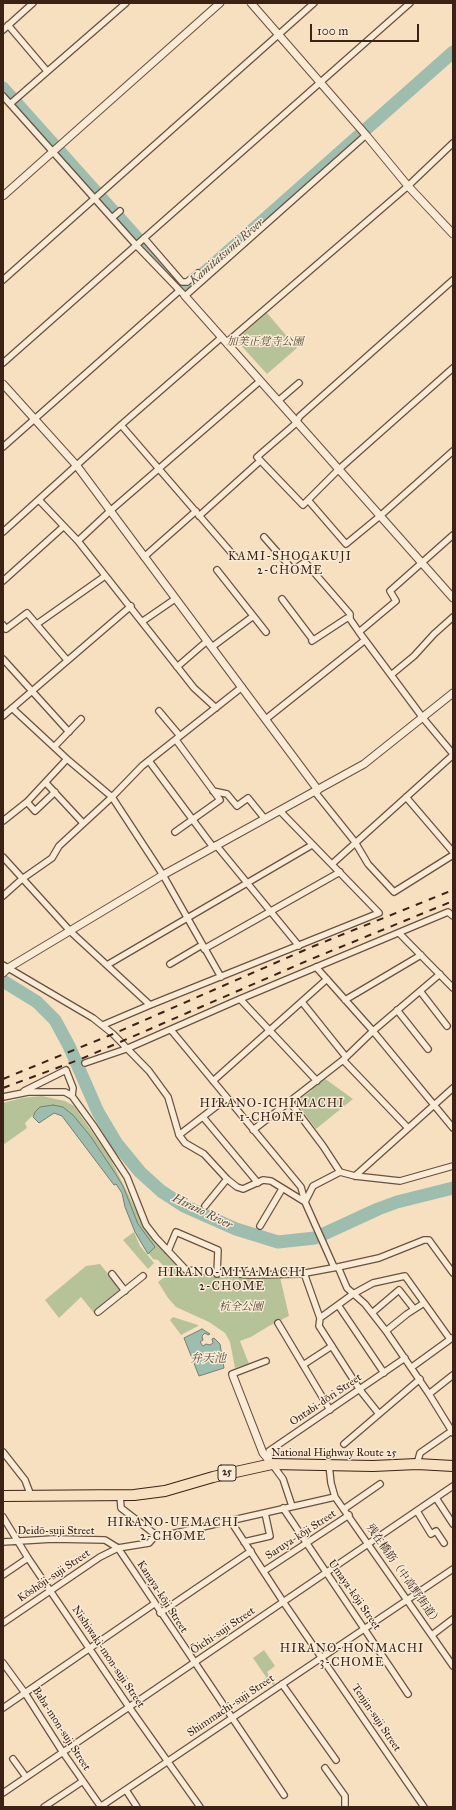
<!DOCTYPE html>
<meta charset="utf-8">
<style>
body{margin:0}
#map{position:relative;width:456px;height:1810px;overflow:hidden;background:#f6e0c0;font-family:"IM FELL Great Primer",serif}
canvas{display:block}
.frame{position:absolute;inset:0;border:4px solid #3c2115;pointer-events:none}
.scale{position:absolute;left:310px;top:24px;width:109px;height:18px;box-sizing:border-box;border:2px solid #3c2115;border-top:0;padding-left:5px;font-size:12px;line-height:14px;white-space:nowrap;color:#3c2115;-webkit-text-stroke:3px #f9ebd6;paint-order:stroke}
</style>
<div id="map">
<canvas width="456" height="1810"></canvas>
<div class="frame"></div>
<div class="scale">100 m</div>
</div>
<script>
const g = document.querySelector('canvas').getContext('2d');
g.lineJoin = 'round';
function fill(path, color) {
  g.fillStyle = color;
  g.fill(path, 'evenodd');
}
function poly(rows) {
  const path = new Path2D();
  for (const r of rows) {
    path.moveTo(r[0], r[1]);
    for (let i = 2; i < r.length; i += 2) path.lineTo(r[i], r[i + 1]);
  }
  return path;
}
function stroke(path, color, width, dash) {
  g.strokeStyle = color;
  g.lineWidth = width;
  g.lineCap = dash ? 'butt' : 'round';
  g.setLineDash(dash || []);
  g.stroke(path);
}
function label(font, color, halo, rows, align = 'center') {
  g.font = font + ' "IM FELL Great Primer","Noto Serif JP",serif';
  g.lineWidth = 3;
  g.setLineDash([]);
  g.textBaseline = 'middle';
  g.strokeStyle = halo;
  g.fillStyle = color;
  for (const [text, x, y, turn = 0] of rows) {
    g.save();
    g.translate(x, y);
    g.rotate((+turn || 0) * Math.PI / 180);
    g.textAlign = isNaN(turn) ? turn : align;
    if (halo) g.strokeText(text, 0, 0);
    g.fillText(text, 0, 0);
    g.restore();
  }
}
fill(poly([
 [267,313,297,348,267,374,237,341,238,338],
 [324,1078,353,1099,316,1129,298,1105,298,1101,312,1090,311,1089],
 [42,1096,65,1101,74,1106,110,1158,138,1214,151,1237,186,1274,211,1277,280,1277,289,1316,269,1326,251,1337,240,1341,249,1364,235,1368,230,1342,225,1333,209,1322,176,1307,168,1298,158,1282,170,1273,158,1260,153,1259,146,1250,137,1236,124,1195,63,1116,54,1113,34,1114,25,1123,27,1128,3,1145,3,1103,22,1098],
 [134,1232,140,1246,154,1263,148,1269,123,1240],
 [100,1264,122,1291,94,1313,81,1297,59,1318,45,1300,86,1266],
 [173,1317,198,1325,198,1326,181,1335,170,1320],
 [264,1650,275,1666,267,1672,275,1684,273,1685,271,1682,264,1688,263,1685,270,1681,267,1677,262,1682,266,1677,253,1658]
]), '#b6c398');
const water = poly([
 [53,1105,63,1107,73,1115,91,1137,115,1173,123,1186,138,1224,155,1247,148,1254,135,1232,125,1207,122,1193,116,1184,114,1185,62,1116,54,1113,39,1123,33,1117,35,1112,40,1107,53,1105],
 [202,1329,210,1334,208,1335,205,1333,202,1336,203,1340,200,1342,203,1346,206,1344,210,1345,213,1343,212,1339,214,1338,220,1344,224,1368,199,1376,184,1338,202,1329]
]);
fill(water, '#9dbdae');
stroke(water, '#767f71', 1);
stroke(poly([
 [3,88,181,287,188,287,453,52],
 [3,981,37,1002,55,1020,69,1046,98,1112,117,1144,140,1172,161,1191,184,1206,236,1229,278,1242,315,1238,378,1209,397,1202,453,1188]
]), '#9dbdae', 13);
const minor = poly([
 [8,25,47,71],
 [3,30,33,3],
 [3,96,136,245,185,296,366,135],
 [10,104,126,3],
 [112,218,120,211],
 [144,238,182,282,187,282,198,273],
 [3,280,314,3],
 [453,280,300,416,294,425,257,457,303,505,338,470,453,368],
 [227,342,408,186,453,143],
 [3,363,410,3],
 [278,401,299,383],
 [121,425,235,557],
 [3,447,179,291],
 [39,500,78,541,194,688,216,708],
 [308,500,346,544,380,516,453,451],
 [199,516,260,461],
 [3,532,121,425,222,337],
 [264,537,293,570,305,562,350,614,350,619,359,632,423,718,453,754],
 [78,541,110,511,260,381],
 [144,557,196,511],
 [217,570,266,632],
 [3,581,63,527],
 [282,599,313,640],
 [143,621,175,599],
 [37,624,105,576],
 [3,625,6,629,27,613,67,660],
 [359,632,396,601,390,591,453,535],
 [312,641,347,618,350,619],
 [212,647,252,617],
 [3,659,69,732],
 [177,667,207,641],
 [391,675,414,656,434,634,453,617],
 [12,708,67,759,112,797,163,875,221,977],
 [159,711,180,736],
 [3,716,131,606],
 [266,719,365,640],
 [54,747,81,719],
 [149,761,213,847],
 [46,783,83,823],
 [213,791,227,794,237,806,248,798,265,819],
 [315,792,355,842,368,864,394,892,453,855],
 [406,797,453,852],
 [27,802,35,811,55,792],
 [3,821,27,802,67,759],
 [175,832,220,800,176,740],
 [216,845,299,946],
 [3,857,71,932,150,1005],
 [332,864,453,755],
 [3,896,22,879,52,858,59,846,112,797,142,766,242,687],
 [399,933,453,988],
 [204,949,340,872],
 [170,964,202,945],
 [3,965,93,1018,113,1034,149,1071,168,1097,179,1135,185,1143,204,1154,227,1179,237,1187,243,1189,263,1180,271,1181,305,1202],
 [107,965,312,845],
 [316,967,373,1031,453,1128],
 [420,991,447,1026],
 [240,999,317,1081],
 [345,1000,421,955],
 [302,1002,346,1057],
 [397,1010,428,1049],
 [103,1025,150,1005,379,913,280,811],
 [171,1030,301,1187,305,1202,334,1267],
 [343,1060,408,1128],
 [85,1063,126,1049,240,999,448,912,453,916],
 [213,1081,327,979],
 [24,1091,66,1070,73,1088,72,1096],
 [3,1097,28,1092,65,1092,72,1096,93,1125,127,1177,146,1225,156,1238,186,1270,250,1275,300,1274,338,1267,379,1258,424,1240,429,1240,453,1273],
 [290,1102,323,1146,340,1172],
 [203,1117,258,1183],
 [253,1130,343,1060,373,1031,440,974],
 [179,1135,227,1098],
 [355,1176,453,1088],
 [305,1202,313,1186,340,1172,355,1176,400,1181,453,1166],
 [205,1206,227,1179],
 [260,1226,282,1189],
 [168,1251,176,1232,218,1250,217,1274],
 [338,1267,347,1288,365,1304,386,1331,429,1394,453,1433],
 [304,1273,320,1318,319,1326,360,1390,379,1414],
 [112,1274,125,1291],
 [338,1305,384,1373],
 [98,1312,143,1276],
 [372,1313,399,1290,414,1309],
 [320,1318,353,1294,373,1283,405,1276,450,1339],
 [278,1323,330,1410],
 [386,1331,407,1314,424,1303],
 [303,1365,332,1346],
 [412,1367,452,1338],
 [232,1374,266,1361],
 [429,1394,453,1375],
 [344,1444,420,1379],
 [3,1452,25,1480,31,1496],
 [417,1464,420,1453,453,1430],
 [329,1465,331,1483,335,1497,453,1666],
 [120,1495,121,1508,156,1535],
 [436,1498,453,1524],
 [292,1506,283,1479,269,1460,269,1451,405,1358],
 [283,1508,408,1694],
 [344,1509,380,1484],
 [417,1511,431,1534,436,1531,444,1543],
 [3,1517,28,1558,129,1707,200,1807],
 [230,1520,284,1603,424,1807],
 [156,1535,167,1535,335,1497],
 [3,1542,53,1539,105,1540,118,1548,149,1543,156,1535],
 [244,1542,270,1536,265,1513],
 [118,1548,284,1795],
 [264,1571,349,1515],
 [3,1575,28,1558],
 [160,1613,251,1551],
 [3,1623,100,1557,118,1548],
 [432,1635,453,1619],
 [3,1663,25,1693,62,1751,101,1807],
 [282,1684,336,1760],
 [3,1708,154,1604],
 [13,1759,26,1777],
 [325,1768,345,1796,345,1807],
 [126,1790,137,1807],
 [3,1793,453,1486],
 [44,1807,83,1781],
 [100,1807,453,1569]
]);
const tertiary = poly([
 [251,3,366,135,408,186,453,234],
 [3,196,220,3],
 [185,296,453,598],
 [3,384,77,466,318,790],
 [3,973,8,968,163,875,364,764,453,693],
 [233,1376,263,1453,272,1464]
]);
const trunk = poly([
 [3,1496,134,1495,165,1491,213,1477,272,1464,373,1466,417,1464,453,1466]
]);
stroke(minor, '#6a5140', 8);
stroke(tertiary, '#6a5140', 9);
stroke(trunk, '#3c2115', 12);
stroke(minor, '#f9ebd6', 5.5);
stroke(tertiary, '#f9ebd6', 7);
stroke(trunk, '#f6e0c0', 10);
stroke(poly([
 [3,1079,113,1034,314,946,453,890],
 [3,1088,81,1059,309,960,453,901]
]), '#3c2115', 2, [7, 7]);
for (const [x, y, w] of [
 [227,1473,18]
]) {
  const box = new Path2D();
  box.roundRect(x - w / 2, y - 8, w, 16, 3);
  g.fillStyle = '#f9ebd6';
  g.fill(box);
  stroke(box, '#3c2115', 1);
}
label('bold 10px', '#3c2115', null, [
 ["25",227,1473]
]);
label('italic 11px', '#5a4a36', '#f9ebd6', [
 ["加美正覚寺公園",265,342],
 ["杭全公園",241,1307]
]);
label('11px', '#3c2115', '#f9ebd6', [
 ["Ontabi-dōri Street",326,1400,-34],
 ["National Highway Route 25",334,1453],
 ["Deidō-suji Street",56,1531],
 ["Saruya-kōji Street",301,1535,-33],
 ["残在橋筋（中高野街道）",403,1575,55],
 ["Kōshōji-suji Street",54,1576,-34],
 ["Umaya-kōji Street",354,1595,55],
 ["Kanaya-kōji Street",162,1597,57],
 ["Ōichi-suji Street",223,1631,-34],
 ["Nishiwaki-mon-suji Street",108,1657,56],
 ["Shimmachi-suji Street",231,1706,-34],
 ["Tenjin-suji Street",376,1718,56],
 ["Baba-mon-suji Street",61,1729,57]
]);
label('italic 12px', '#595043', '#f9ebd6', [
 ["Kamitatsumi River",227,252,-41],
 ["Hirano River",202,1212,26],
 ["弁天池",208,1359]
]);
g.letterSpacing = '1px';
label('12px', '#3c2115', '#f9ebd6', [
 ["KAMI-SHOGAKUJI",290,557],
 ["2-CHOME",290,571],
 ["HIRANO-ICHIMACHI",272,1104],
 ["1-CHOME",272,1118],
 ["HIRANO-MIYAMACHI",232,1273],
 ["2-CHOME",232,1287],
 ["HIRANO-UEMACHI",173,1523],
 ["2-CHOME",173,1537],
 ["HIRANO-HONMACHI",352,1649],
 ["3-CHOME",352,1663]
]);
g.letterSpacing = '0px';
</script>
